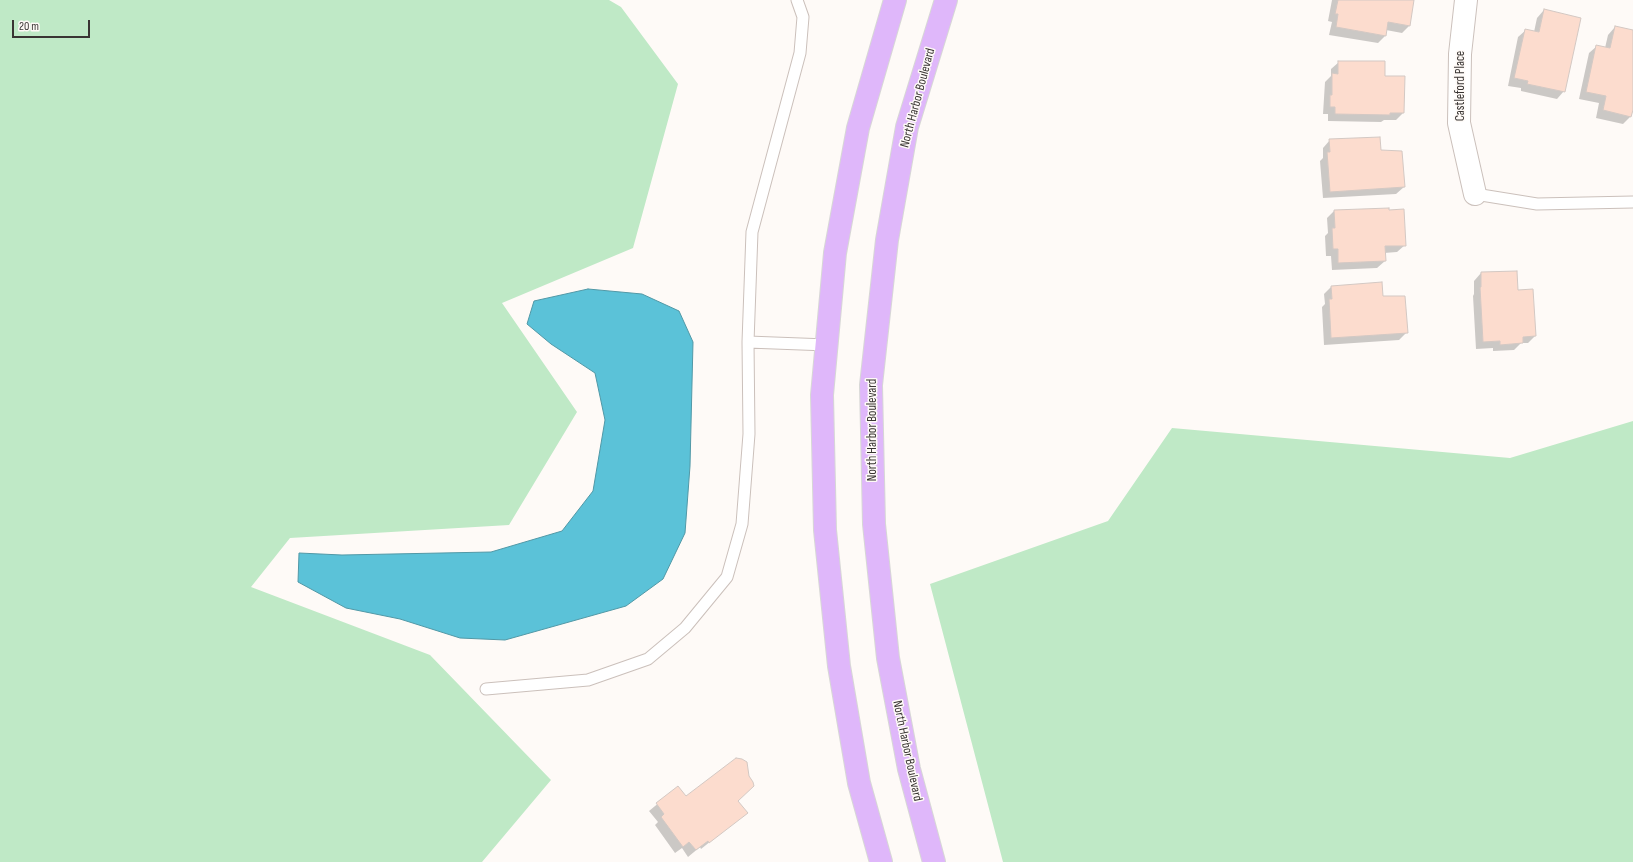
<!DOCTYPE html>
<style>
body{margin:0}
#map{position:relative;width:1633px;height:862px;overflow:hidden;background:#fefaf7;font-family:"Sofia Sans Condensed",sans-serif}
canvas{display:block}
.scale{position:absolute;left:12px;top:20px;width:78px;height:18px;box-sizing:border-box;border:2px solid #393533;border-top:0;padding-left:5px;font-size:12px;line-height:14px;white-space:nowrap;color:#393533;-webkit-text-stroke:3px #fefaf7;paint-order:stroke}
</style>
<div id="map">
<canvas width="1633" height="862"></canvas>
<div class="scale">20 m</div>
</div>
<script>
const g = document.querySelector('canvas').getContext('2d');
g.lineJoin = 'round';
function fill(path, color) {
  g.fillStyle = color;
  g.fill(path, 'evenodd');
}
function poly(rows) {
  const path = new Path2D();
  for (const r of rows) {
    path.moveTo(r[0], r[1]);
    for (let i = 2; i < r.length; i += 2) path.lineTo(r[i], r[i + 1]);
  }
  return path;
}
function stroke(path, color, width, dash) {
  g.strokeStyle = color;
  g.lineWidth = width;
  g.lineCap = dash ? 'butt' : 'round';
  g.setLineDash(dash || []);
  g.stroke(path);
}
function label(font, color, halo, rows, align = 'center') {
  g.font = font + ' "Sofia Sans Condensed",sans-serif';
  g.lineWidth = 3;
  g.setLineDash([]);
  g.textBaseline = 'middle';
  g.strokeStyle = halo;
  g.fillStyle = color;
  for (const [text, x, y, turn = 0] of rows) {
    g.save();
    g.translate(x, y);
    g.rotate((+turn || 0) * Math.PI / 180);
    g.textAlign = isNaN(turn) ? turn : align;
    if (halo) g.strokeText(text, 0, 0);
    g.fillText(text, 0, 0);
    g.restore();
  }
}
fill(poly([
 [0,0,609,0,621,7,678,84,633,248,502,303,577,412,509,525,290,538,251,587,430,655,551,780,482,862,0,862],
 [1633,421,1633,862,1003,862,930,584,1108,521,1172,428,1510,458]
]), '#bfe9c6');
const water = poly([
 [588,289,642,294,679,311,693,342,690,466,685,533,663,579,626,606,505,640,460,638,400,619,346,608,298,582,299,553,342,555,491,552,562,531,593,491,605,420,595,373,551,344,527,324,534,301,588,289]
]);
fill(water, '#5bc2d8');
stroke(water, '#5198a6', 1);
fill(poly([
 [1332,0,1413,0,1409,26,1402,33,1386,30,1385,36,1378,43,1329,35,1332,22,1328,21],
 [1544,10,1564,91,1557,99,1521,91,1521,88,1508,86,1518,37,1526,30,1534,32,1537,18],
 [1615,27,1633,31,1633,105,1631,116,1623,124,1596,118,1599,103,1579,99,1589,53,1597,46,1605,48,1608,35],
 [1339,62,1384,77,1403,113,1396,120,1384,120,1381,122,1328,121,1328,114,1323,114,1325,82,1331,76,1331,69],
 [1330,140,1380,151,1404,187,1396,194,1323,198,1320,161,1323,158,1323,148],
 [1334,211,1405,245,1397,252,1384,253,1385,261,1377,268,1332,270,1331,256,1326,256,1325,236,1328,233,1327,218],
 [1481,273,1517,291,1535,336,1528,343,1521,343,1514,350,1493,351,1493,348,1476,349,1473,296,1474,294,1474,281],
 [1332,286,1382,297,1406,333,1399,340,1324,345,1322,307,1325,304,1324,294],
 [721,770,737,801,746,813,701,849,700,847,688,857,682,848,675,853,655,825,658,822,649,811,678,787,686,797]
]), '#0003');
const building = poly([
 [1338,0,1414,0,1410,26,1388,22,1386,36,1336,27,1338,14,1335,14,1338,0],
 [1544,9,1581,18,1565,92,1527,84,1528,81,1514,78,1525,29,1539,32,1544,9],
 [1615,26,1633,30,1633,110,1631,117,1603,110,1606,96,1586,92,1596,45,1610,48,1615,26],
 [1338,61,1385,61,1385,76,1405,76,1404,113,1390,113,1390,115,1335,114,1335,107,1330,107,1330,95,1332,95,1332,73,1338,74,1338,61],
 [1380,137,1381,150,1402,151,1405,187,1330,192,1327,152,1330,152,1329,139,1380,137],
 [1389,208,1389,210,1404,209,1406,246,1385,246,1386,261,1338,263,1338,249,1333,249,1332,228,1335,228,1334,210,1389,208],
 [1517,271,1518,290,1533,289,1536,336,1523,337,1523,343,1500,345,1500,341,1483,342,1480,287,1481,287,1481,272,1517,271],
 [1382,282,1383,296,1405,296,1408,333,1331,338,1329,299,1332,299,1331,286,1382,282],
 [736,758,742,759,747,762,749,776,753,782,754,786,738,801,748,813,709,843,708,841,696,850,689,842,683,847,661,817,664,814,656,803,678,786,686,796,736,758]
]);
fill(building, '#fcdcce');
stroke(building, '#d3c8c3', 1);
const lane = poly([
 [1475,194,1537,204,1633,202],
 [748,342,827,345],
 [486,689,588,680,648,659,685,628,727,577,742,524,749,434,748,342,752,232,800,53,803,17,797,0]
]);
const street = poly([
 [1466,0,1460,54,1459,123,1475,194]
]);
const primary = poly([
 [881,862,859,783,839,666,825,530,822,395,835,253,858,128,895,0],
 [934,862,909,769,888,658,874,524,871,385,887,240,907,127,946,0]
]);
stroke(lane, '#cbc0bb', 13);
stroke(street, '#cbc0bb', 24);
stroke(primary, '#d7d7d6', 24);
stroke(lane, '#fff', 11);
stroke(street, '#fff', 22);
stroke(primary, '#dfb7fa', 22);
label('13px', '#393533', '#fefaf7', [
 ["Castleford Place",1461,86,-90],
 ["North Harbor Boulevard",918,98,-75],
 ["North Harbor Boulevard",873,430,-90],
 ["North Harbor Boulevard",907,751,78]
]);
</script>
